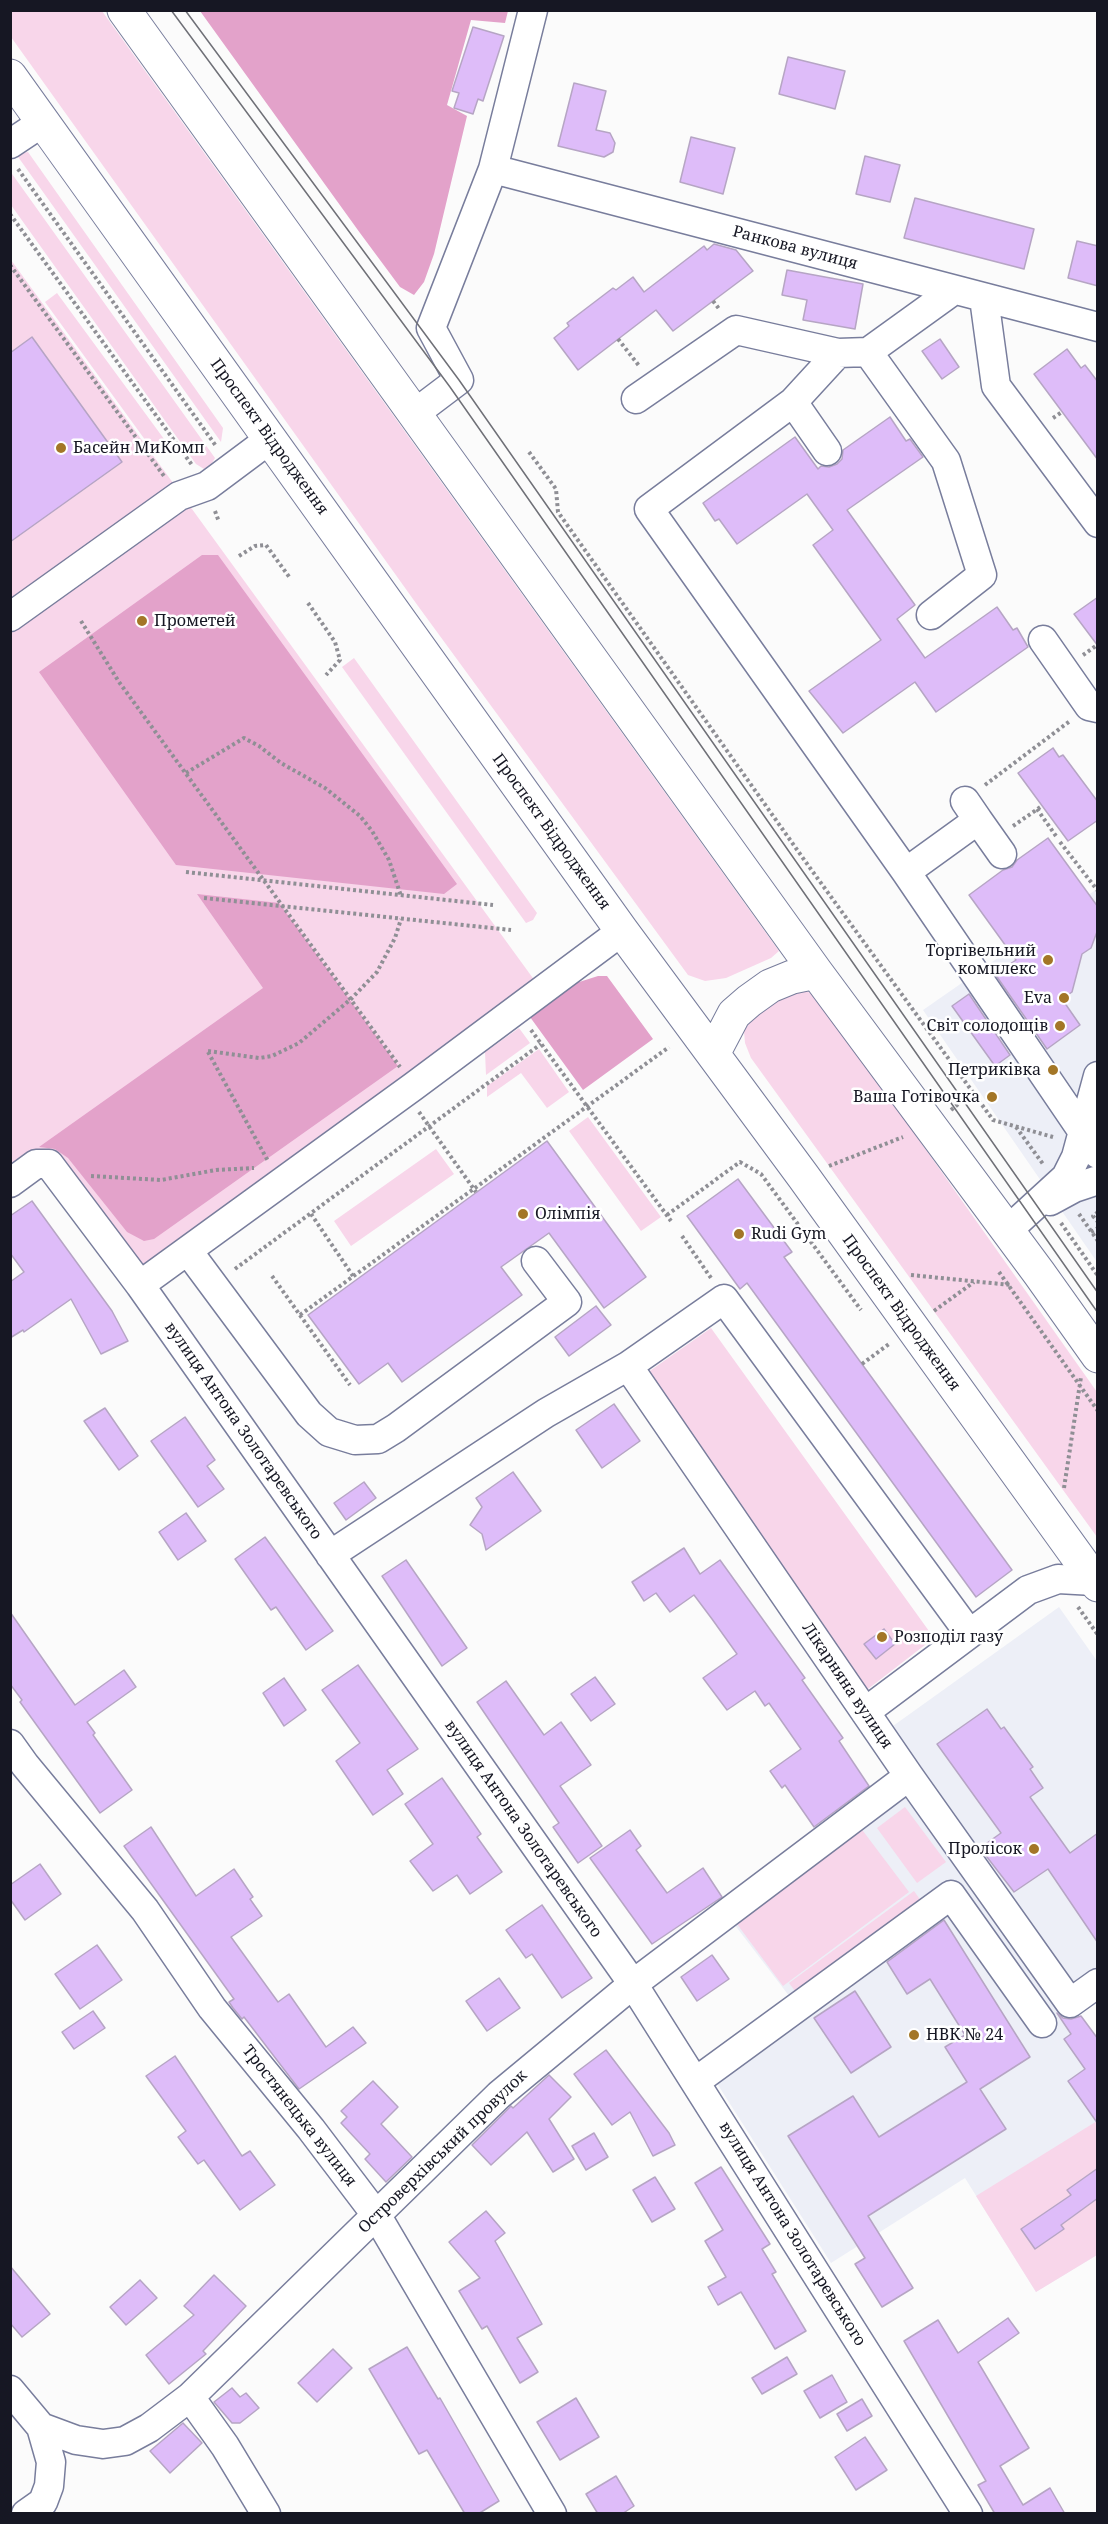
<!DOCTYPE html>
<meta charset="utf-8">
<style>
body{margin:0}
#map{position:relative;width:1108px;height:2524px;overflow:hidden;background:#fbfbfb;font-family:"Noto Serif",serif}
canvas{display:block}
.frame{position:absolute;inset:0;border:12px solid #161723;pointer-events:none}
</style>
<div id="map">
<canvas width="1108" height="2524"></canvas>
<div class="frame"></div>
</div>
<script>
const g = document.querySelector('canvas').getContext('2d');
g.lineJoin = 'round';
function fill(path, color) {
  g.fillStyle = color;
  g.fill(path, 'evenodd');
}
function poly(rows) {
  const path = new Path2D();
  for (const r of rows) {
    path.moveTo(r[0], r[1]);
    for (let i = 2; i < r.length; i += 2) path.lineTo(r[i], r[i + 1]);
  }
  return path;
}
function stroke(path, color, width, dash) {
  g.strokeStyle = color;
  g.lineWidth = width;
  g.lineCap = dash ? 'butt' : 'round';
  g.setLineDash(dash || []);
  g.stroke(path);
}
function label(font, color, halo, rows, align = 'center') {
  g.font = font + ' "Noto Serif",serif';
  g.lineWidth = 5;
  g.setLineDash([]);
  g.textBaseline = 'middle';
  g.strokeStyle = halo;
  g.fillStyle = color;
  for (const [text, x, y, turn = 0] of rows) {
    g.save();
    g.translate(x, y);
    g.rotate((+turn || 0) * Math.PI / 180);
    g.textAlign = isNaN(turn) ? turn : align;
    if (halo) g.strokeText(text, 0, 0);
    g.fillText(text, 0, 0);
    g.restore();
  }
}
fill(poly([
 [1097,889,1097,1262,923,1010],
 [1059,1607,1097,1661,1097,1966,1069,1987,886,1731],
 [908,1790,970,1876,1097,2066,1097,2255,1036,2292,965,2178,831,2263,706,2066,796,2005,731,1920]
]), '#edeff7');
fill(poly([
 [10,11,102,11,779,951,771,958,726,978,705,981,688,975,418,606,11,37],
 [28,152,223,428,221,442,16,154],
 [10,171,215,458,212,463,204,469,196,464,11,205],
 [11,260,535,981,144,1266,73,1173,36,1179,11,1197],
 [57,293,164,439,151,448,45,302],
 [354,658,537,913,533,920,526,923,342,667],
 [795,989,816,994,1097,1392,1097,1537,751,1058,745,1043,744,1031,752,1018],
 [519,1028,530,1043,486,1075,485,1052],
 [539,1049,569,1092,547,1108,521,1073,487,1097,487,1086],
 [588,1117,661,1217,641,1231,569,1131],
 [436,1149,454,1174,351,1246,334,1221],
 [711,1328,934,1638,868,1689,852,1679,644,1375],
 [905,1807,946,1862,917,1883,877,1828],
 [860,1827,909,1892,783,1986,734,1920],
 [914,1891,926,1908,801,1999,789,1983],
 [1097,2121,1097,2255,1036,2292,976,2196]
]), '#f8d6ea');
fill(poly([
 [200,11,508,11,505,23,471,20,447,105,467,116,434,254,424,282,414,295,400,287,360,233],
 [202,555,218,555,457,884,444,894,176,865,39,672],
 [197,894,279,903,398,1066,154,1239,144,1241,127,1232,68,1158,55,1149,39,1147,263,988],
 [598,976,607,976,653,1039,583,1090,530,1017,576,983]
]), '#e3a2ca');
const building = poly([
 [473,27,504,36,483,101,478,99,473,114,454,108,459,93,452,91,473,27],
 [788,57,845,71,835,109,779,94,788,57],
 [574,83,606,91,596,130,610,133,615,143,613,152,604,157,558,146,574,83],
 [691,137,735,148,723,194,680,182,691,137],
 [865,156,900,165,890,202,856,194,865,156],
 [915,198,1034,229,1024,269,904,238,915,198],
 [1077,241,1098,246,1098,286,1068,278,1077,241],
 [714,244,736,250,753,271,673,331,656,310,578,370,554,338,569,326,567,323,613,288,616,290,633,277,644,292,704,246,707,250,714,244],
 [787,270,863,284,855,329,803,320,807,300,782,295,787,270],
 [32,337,122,462,10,542,10,353,32,337],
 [940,339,959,367,942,379,922,351,940,339],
 [1067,349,1081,368,1085,365,1098,382,1098,460,1034,374,1067,349],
 [890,417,906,441,910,439,923,457,847,510,915,605,897,619,925,658,997,607,1013,630,1017,628,1028,647,936,712,915,682,843,733,809,691,881,640,813,545,833,530,807,494,737,544,719,519,715,521,703,503,795,437,818,469,821,466,829,467,837,464,842,459,843,450,890,417],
 [1098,597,1098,646,1074,614,1098,597],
 [1053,748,1059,757,1063,755,1098,802,1098,820,1068,841,1018,773,1053,748],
 [1048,838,1098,907,1098,929,1091,948,1082,954,1072,992,1062,999,1080,1025,1047,1049,995,974,1016,960,969,895,1003,870,1012,867,1017,860,1048,838],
 [969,994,1010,1055,995,1066,952,1006,969,994],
 [547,1141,646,1277,604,1308,549,1233,501,1267,522,1295,402,1382,388,1363,359,1384,308,1315,547,1141],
 [738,1179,792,1252,784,1257,1012,1570,976,1597,747,1283,740,1289,687,1216,738,1179],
 [32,1201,112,1311,128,1341,101,1354,71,1299,24,1332,23,1330,10,1338,10,1282,24,1272,10,1253,10,1216,32,1201],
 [596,1306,611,1325,569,1356,555,1337,596,1306],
 [614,1404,640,1441,602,1468,576,1430,614,1404],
 [105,1408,138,1456,119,1470,84,1421,105,1408],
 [185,1417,215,1460,207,1466,224,1489,198,1507,151,1441,185,1417],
 [513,1472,541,1511,486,1550,482,1534,470,1525,482,1507,476,1498,513,1472],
 [364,1482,376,1498,346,1520,334,1503,364,1482],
 [186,1513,206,1541,178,1560,159,1532,186,1513],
 [265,1537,333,1631,306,1650,276,1607,271,1610,235,1559,265,1537],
 [684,1548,700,1574,720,1560,805,1678,802,1680,843,1738,839,1741,869,1786,814,1827,785,1785,782,1788,770,1771,801,1749,769,1703,765,1706,755,1691,727,1710,703,1678,737,1654,712,1619,694,1595,670,1612,656,1593,644,1601,632,1582,684,1548],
 [406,1560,467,1648,442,1666,382,1576,406,1560],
 [10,1612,75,1705,124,1670,136,1687,87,1722,95,1733,93,1735,132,1790,100,1813,20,1702,22,1700,10,1684,10,1612],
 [884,1629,895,1644,876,1659,864,1644,884,1629],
 [358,1665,418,1749,387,1770,403,1794,373,1815,336,1761,360,1743,322,1690,358,1665],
 [595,1677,615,1704,591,1721,571,1694,595,1677],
 [284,1678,306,1710,284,1726,263,1693,284,1678],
 [506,1681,544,1735,561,1722,591,1765,560,1786,602,1846,578,1863,553,1827,559,1823,477,1702,506,1681],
 [987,1709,1001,1729,1004,1727,1033,1767,1030,1769,1043,1788,1030,1797,1070,1853,1098,1833,1098,1943,1048,1869,1014,1892,980,1848,1001,1833,937,1744,987,1709],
 [442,1778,481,1834,477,1837,502,1872,470,1894,457,1875,433,1891,410,1861,433,1844,405,1804,442,1778],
 [151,1827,196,1896,234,1869,253,1897,250,1899,262,1916,231,1937,278,2002,289,1994,326,2047,353,2027,366,2043,299,2089,244,2017,242,2019,233,2008,229,2002,234,1999,124,1846,151,1827],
 [630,1830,641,1846,636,1850,667,1893,703,1868,722,1897,652,1944,590,1858,630,1830],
 [40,1864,61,1894,25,1920,10,1899,10,1885,40,1864],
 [542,1905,592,1978,562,1998,532,1954,526,1958,506,1930,542,1905],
 [944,1920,1030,2057,980,2089,1006,2129,868,2216,913,2288,882,2307,855,2264,865,2258,788,2136,853,2096,879,2137,967,2082,945,2047,965,2035,930,1979,907,1994,887,1962,944,1920],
 [97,1945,122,1980,80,2009,55,1974,97,1945],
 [712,1955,729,1979,697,2001,681,1977,712,1955],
 [499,1978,520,2008,487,2031,466,2001,499,1978],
 [855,1991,891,2047,851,2073,814,2018,855,1991],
 [93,2011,105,2028,74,2049,62,2032,93,2011],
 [1057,2013,1063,2018,1071,2019,1081,2016,1098,2039,1098,2124,1068,2081,1085,2069,1064,2039,1071,2034,1057,2013],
 [606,2050,669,2133,675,2145,653,2156,630,2112,612,2125,574,2074,606,2050],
 [175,2056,242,2156,250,2151,275,2185,240,2210,204,2160,198,2164,178,2137,186,2131,146,2076,175,2056],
 [549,2075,571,2097,549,2119,574,2159,553,2172,527,2132,491,2165,472,2145,511,2106,513,2108,549,2075],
 [373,2081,398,2107,381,2124,412,2157,386,2182,365,2159,370,2154,341,2123,347,2117,341,2111,373,2081],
 [594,2133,608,2157,586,2170,572,2146,594,2133],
 [721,2167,770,2244,762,2249,776,2272,772,2274,806,2331,775,2349,741,2292,718,2305,708,2287,726,2277,705,2241,723,2230,695,2183,721,2167],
 [1098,2168,1098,2198,1061,2225,1064,2229,1035,2249,1021,2229,1071,2195,1067,2190,1098,2168],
 [655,2177,675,2209,652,2222,633,2190,655,2177],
 [486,2211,505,2233,495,2241,542,2324,517,2338,538,2372,520,2383,487,2326,482,2329,459,2291,480,2278,449,2242,486,2211],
 [10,2266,50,2314,22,2337,10,2323,10,2266],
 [214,2275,246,2306,203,2351,206,2354,169,2384,146,2355,194,2315,184,2306,214,2275],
 [140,2280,157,2298,126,2325,110,2307,140,2280],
 [1008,2318,1019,2333,978,2362,1029,2448,1000,2466,1023,2505,1050,2488,1065,2514,995,2514,978,2485,986,2481,904,2341,938,2320,958,2353,1008,2318],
 [407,2347,438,2399,440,2398,499,2501,478,2514,465,2514,427,2450,419,2454,369,2369,407,2347],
 [333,2349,352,2368,317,2402,298,2383,333,2349],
 [787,2357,797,2374,762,2394,752,2378,787,2357],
 [832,2375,847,2402,820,2418,804,2391,832,2375],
 [232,2388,240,2397,246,2393,259,2408,240,2423,232,2423,214,2402,232,2388],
 [576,2398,599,2437,560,2460,537,2422,576,2398],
 [862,2399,872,2416,847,2431,837,2414,862,2399],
 [183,2423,202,2443,170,2473,150,2451,183,2423],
 [865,2437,887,2470,856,2490,835,2457,865,2437],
 [616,2476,634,2506,622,2514,598,2514,586,2494,616,2476]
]);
fill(building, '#debcf9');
stroke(building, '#b6a5c4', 1.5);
const minor = poly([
 [10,144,43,122],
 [493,169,1098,327],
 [954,290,868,352,838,353,793,402,649,509,906,872,1098,1154],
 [984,298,996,386,1098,523],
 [868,352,946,461,982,575,931,615],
 [636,399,736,330,838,353],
 [793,402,827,451],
 [414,414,459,380,431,328,493,169,533,10],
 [10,617,179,496,207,486,270,439],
 [1043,640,1089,706,1098,708],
 [978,820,1002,854],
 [906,872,978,820,965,801],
 [10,1183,36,1164,49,1164,140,1285,633,1984,968,2514],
 [1050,1201,1074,1188,1098,1180],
 [1007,1231,1066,1177,1076,1157,1098,1076],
 [188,1251,309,1414,329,1432,355,1440,378,1439,396,1428,567,1302,536,1261],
 [140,1285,414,1086,622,931],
 [628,1366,909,1776,1070,2003,1098,1983],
 [330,1555,546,1413,628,1366,724,1299,969,1633],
 [865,1712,1028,1590,1058,1579,1094,1581],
 [10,1744,25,1765,145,1910,212,2008,311,2129,377,2216,552,2514],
 [695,2082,951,1895,1042,2023],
 [10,2390,41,2427,51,2462,49,2486,43,2502,26,2514],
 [41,2427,76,2440,103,2444,125,2441,149,2428,190,2397],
 [266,2514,225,2446,190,2397,499,2095,633,1984,909,1776]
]);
const major = poly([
 [124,10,816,972,1039,1273,1098,1356],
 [10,76,622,931,803,1176,1098,1585],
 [713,1054,734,1014,749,1001,770,986,792,977,816,972]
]);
stroke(minor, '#787d9c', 31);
stroke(major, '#787d9c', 35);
stroke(poly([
 [18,169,216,446],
 [10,214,192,465],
 [10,265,164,476],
 [713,301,720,310],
 [618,339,640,367],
 [1053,418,1062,412],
 [529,452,556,489,558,512,805,861,993,1120,1053,1137],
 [215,511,219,522],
 [239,556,255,546,266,545,290,578],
 [308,603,335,642,340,660,326,675],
 [81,621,119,682,400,1067],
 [1083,655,1097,645],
 [186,773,244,738,259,746,281,763,325,788,360,816,372,831,389,860,401,896],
 [985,785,1070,721],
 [1037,809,1056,836],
 [1013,826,1042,806],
 [1060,842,1098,891],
 [186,872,493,905],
 [204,898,511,930],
 [531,1030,671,1221],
 [208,1051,259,1058,272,1056,299,1043,351,999,377,972,395,938,401,919],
 [208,1052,268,1161],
 [951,1110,973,1092],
 [419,1112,476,1192],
 [1016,1127,1043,1164],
 [829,1166,903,1137],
 [91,1176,161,1180,216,1170,254,1168],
 [1098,1212,1093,1216,1098,1222],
 [311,1214,353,1276],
 [1079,1214,1098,1241],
 [667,1215,740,1162,761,1174,861,1310],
 [1061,1223,1098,1276],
 [1091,1232,1098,1228],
 [682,1236,711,1278],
 [235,1269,541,1044],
 [999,1272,1098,1411],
 [911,1275,1011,1285],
 [272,1276,350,1385],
 [934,1311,974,1282],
 [300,1315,669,1047],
 [862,1364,889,1344],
 [1064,1488,1081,1377],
 [1078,1607,1098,1635]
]), '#8f8f95', 4, [3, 3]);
stroke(minor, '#fff', 28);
stroke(major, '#fff', 33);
stroke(poly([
 [171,10,450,387,1098,1313],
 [185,10,459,380,1098,1293]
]), '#6f7077', 1.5);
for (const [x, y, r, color] of [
 [61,448,6,"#a37627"],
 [142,621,6,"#a37627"],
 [1048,960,6,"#a37627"],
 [1064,998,6,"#a37627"],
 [1060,1026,6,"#a37627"],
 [1053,1070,6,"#a37627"],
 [992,1097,6,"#a37627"],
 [523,1214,6,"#a37627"],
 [739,1234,6,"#a37627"],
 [882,1637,6,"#a37627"],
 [1034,1849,6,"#a37627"],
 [914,2035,6,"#a37627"]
]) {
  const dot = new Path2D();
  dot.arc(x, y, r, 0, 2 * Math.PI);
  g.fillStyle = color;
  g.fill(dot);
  stroke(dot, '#fff', 2);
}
label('16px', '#161723', '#fff', [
 ["Ранкова вулиця",795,248,15],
 ["Проспект Відродження",269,437,54],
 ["Проспект Відродження",551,832,54],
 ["Проспект Відродження",901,1313,54],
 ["вулиця Антона Золотаревського",243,1431,55],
 ["Лікарняна вулиця",847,1686,56],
 ["вулиця Антона Золотаревського",523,1829,55],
 ["Тростянецька вулиця",299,2116,52],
 ["Островерхівський провулок",443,2152,-44],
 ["вулиця Антона Золотаревського",792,2234,58]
]);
label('16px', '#161723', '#fff', [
 ["Басейн МиКомп",73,448],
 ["Прометей",154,621],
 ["Торгівельний",1036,951,"right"],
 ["комплекс",1036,969,"right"],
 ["Eva",1052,998,"right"],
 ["Світ солодощів",1048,1026,"right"],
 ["Петриківка",1041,1070,"right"],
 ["Ваша Готівочка",980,1097,"right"],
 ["Олімпія",535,1214],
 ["Rudi Gym",751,1234],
 ["Розподіл газу",894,1637],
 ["Пролісок",1022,1849,"right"],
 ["НВК № 24",926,2035]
], 'left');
</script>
